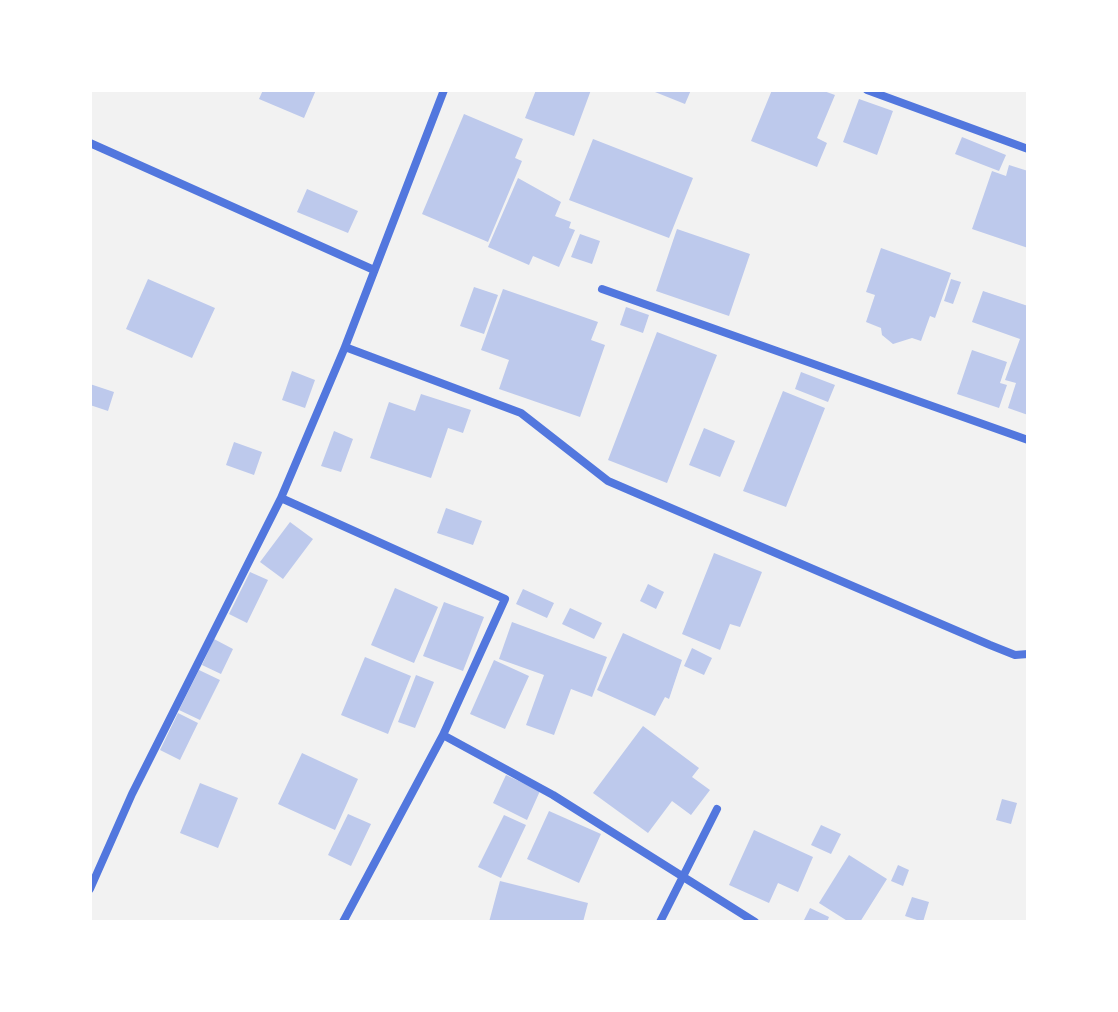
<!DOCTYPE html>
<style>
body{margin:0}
#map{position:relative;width:1118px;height:1012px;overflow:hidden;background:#f2f2f2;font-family:"Alegreya Sans",sans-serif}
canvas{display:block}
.frame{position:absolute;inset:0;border:92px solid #fff;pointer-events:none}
</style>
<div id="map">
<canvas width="1118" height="1012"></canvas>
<div class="frame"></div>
</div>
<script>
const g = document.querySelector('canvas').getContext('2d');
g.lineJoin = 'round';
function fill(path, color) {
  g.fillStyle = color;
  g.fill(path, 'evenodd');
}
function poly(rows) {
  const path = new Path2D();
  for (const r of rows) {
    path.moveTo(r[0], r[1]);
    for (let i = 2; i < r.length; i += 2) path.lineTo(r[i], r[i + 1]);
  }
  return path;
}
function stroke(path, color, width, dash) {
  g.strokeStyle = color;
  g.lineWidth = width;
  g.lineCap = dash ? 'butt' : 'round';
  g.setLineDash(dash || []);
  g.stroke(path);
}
fill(poly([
 [263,90,316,90,304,118,259,99],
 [536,90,591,90,574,136,525,118],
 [650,90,691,90,685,104],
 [772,90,821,90,835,95,817,138,827,143,817,167,751,141],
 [859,99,893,111,877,155,843,142],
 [464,114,523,139,515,158,522,161,488,242,422,214],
 [962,137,1006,155,999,171,955,154],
 [593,139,693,178,669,238,569,200],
 [1009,165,1028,171,1028,248,972,229,992,171,1006,176],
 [518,178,561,202,555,216,571,222,569,228,575,230,559,267,533,256,529,265,488,247],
 [307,189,358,211,348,233,297,212],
 [677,229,750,254,729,316,656,291],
 [580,234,600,241,592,264,571,257],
 [881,248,951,273,935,318,930,316,921,341,912,338,893,344,882,335,881,328,866,322,875,295,866,292],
 [148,279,215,308,192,358,126,329],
 [951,279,961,282,953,304,944,301],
 [474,287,498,295,484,334,460,326],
 [503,289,598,322,591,340,605,345,580,417,499,389,509,360,481,350],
 [983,291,1028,306,1028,415,1008,408,1016,383,1005,380,1020,339,972,322],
 [626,307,649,315,643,333,620,325],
 [657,332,717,355,667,483,608,460],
 [972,350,1007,362,1000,383,1007,385,999,408,957,394],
 [292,371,315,380,305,408,282,400],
 [801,372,835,385,828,402,795,389],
 [90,384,114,392,108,411,90,405],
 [783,391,825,408,786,507,743,491],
 [421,394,471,410,463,433,448,428,431,478,370,458,389,402,415,411],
 [704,428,735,441,720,477,689,465],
 [334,431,353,439,341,472,321,466],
 [234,442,262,452,254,475,226,465],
 [446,508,482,521,473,545,437,533],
 [290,522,313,539,283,579,260,562],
 [714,553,762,572,740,627,730,624,720,650,682,634],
 [250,572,268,580,247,623,229,614],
 [648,584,664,592,656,609,640,601],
 [395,588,438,607,414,663,371,645],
 [523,589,554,603,547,618,516,604],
 [444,602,484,617,463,671,423,656],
 [570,608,602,623,594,639,562,624],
 [512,622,607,657,592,697,571,689,554,735,526,725,544,675,499,659],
 [623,633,682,660,669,699,665,697,655,716,597,690],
 [214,639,233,649,221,674,202,665],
 [692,648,712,658,704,675,684,666],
 [365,657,411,676,388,734,341,715],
 [494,660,529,676,505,729,470,714],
 [199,670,220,680,200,720,179,710],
 [416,675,434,682,415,728,398,722],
 [178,713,198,723,180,760,160,750],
 [643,726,699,768,692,777,710,790,691,815,672,801,648,833,593,793],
 [302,753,358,779,335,830,278,804],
 [506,775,540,791,527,820,493,803],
 [200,783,238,798,218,848,180,833],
 [1002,799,1017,803,1011,824,996,820],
 [549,811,601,834,579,883,527,859],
 [348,814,371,824,351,866,328,855],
 [504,815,526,825,501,878,478,867],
 [821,825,841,834,831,854,811,845],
 [754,830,813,857,798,892,778,883,769,903,729,885],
 [849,855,887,879,860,922,849,922,819,903],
 [898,865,909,870,903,886,891,881],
 [500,881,588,903,583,922,489,922],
 [912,897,929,902,923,922,905,916],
 [810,908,829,917,827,922,803,922]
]), '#bdc9ec');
stroke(poly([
 [444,90,345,347,281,498,505,599,443,735,553,795,755,922],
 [867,90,1028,149],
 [90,143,374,270],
 [602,289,1028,440],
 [345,347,521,413,608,481,990,645,1015,655,1028,654],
 [90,889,132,794,281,498],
 [343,922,443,735],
 [660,922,717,809]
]), '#5277de', 8);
</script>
